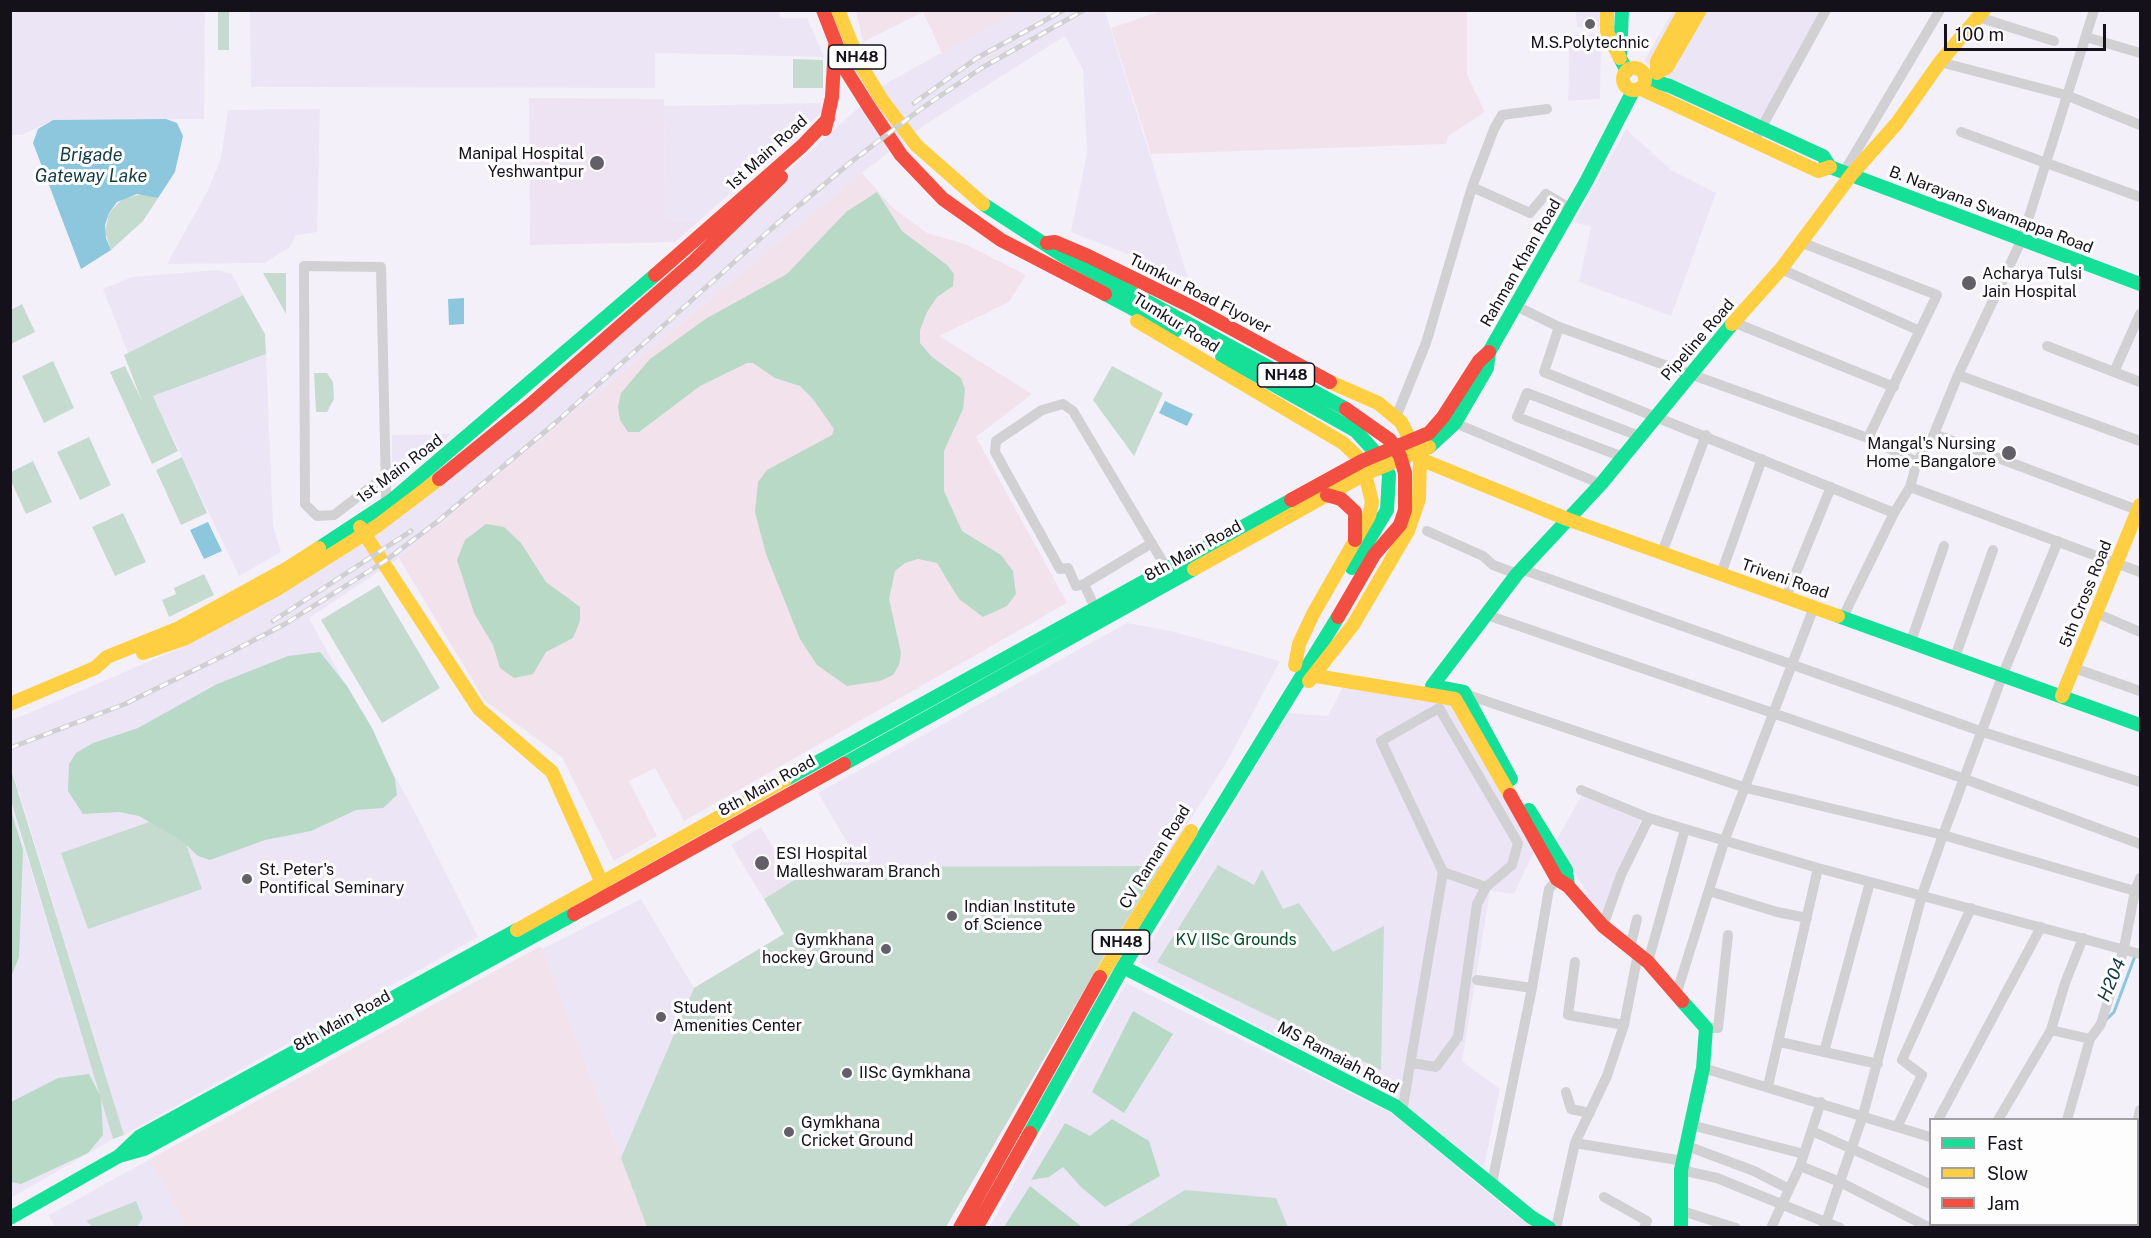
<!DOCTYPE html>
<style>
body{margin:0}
#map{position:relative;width:2151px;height:1238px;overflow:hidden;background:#f4f0fa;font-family:"Public Sans",sans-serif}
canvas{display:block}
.frame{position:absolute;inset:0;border:12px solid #15111b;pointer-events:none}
.legend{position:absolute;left:1929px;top:1118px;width:210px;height:108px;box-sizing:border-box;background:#fdfdfd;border:2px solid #a09fa3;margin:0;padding:8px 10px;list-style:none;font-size:18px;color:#15111b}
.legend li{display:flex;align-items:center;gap:12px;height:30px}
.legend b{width:30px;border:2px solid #a09fa3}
.scale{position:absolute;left:1944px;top:24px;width:162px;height:27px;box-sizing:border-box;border:3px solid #15111b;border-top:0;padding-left:8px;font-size:18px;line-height:21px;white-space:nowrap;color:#15111b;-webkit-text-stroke:4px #fdfdfd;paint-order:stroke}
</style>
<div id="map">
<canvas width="2151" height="1238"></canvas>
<div class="frame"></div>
<ul class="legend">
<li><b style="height:8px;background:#16e098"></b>Fast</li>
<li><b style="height:8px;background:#ffcf43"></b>Slow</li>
<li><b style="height:8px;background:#f24e42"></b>Jam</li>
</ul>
<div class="scale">100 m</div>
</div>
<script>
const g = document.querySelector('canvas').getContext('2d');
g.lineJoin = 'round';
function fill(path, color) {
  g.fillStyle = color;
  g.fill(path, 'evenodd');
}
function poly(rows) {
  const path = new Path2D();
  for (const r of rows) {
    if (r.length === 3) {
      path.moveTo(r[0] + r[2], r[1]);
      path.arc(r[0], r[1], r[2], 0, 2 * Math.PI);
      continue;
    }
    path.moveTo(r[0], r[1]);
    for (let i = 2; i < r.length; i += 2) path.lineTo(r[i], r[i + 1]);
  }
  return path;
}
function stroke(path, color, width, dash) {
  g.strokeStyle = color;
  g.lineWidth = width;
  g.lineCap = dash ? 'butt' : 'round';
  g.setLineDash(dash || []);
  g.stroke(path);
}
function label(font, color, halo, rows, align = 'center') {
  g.font = font + ' "Public Sans",sans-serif';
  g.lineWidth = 6;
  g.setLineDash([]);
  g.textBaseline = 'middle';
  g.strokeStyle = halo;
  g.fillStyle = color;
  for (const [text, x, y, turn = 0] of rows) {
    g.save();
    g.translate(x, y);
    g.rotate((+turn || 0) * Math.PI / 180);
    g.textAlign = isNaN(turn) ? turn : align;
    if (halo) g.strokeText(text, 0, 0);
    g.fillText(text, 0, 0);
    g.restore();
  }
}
fill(poly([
 [11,11,205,11,204,119,53,120,22,135,11,135],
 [250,11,779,11,780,18,807,18,824,57,655,53,655,88,251,87],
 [1017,11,1105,11,1188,278,1071,232,1087,153,1083,70,1065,36,926,124,862,173,399,558,309,618,419,820,478,937,124,1135,11,766,10,721,190,644,292,583,560,375,885,84],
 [1576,11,1601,11,1601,27,1577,27],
 [1673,11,1823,11,1756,126,1665,76,1644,61],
 [1601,34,1600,99,1568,101,1570,35],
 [821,103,823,111,699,221,665,220,664,106],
 [320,109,317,232,296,235,290,247,265,263,167,264,208,190,221,159,228,110],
 [1626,129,1671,170,1716,193,1671,316,1579,282,1591,227,1574,222],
 [217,270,232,274,243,295,128,353,103,289,132,277],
 [266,354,273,526,281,552,239,576,153,396],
 [451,434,392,485,392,435],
 [1127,623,1171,631,1280,661,1228,760,1104,956,946,1227,647,1227,542,949,641,899,694,988,784,934,764,899,850,847,818,793],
 [1344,685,1451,702,1535,849,1514,894,1490,891,1462,1061,1500,1089,1484,1167,1396,1099,1139,963,1288,713,1328,716],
 [1582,795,1641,820,1602,918,1556,841],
 [10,801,113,1139,11,1198,10,1198],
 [1126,983,1395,1115,1512,1213,1537,1227,989,1228],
 [150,1159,186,1227,55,1227,49,1215]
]), '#ece5f6');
fill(poly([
 [856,11,856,10,1017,11,942,53,923,12,863,42],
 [1161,11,1467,11,1467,75,1485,112,1448,136,1446,144,1151,154,1111,28],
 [862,173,893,208,927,233,965,244,1026,275,1009,302,939,336,1032,394,976,437,1067,603,684,821,655,768,629,781,657,836,614,861,562,757,485,701,399,558],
 [541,946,647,1227,186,1227,150,1159]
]), '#f2e2ec');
fill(poly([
 [529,98,664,99,665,220,699,221,675,242,530,245],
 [761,827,793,881,764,899,731,845]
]), '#eee3f2');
fill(poly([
 [218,11,229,11,229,50,218,50],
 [793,59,823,60,823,88,793,88],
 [144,194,158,198,143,221,111,250,105,232,109,213,123,198],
 [263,273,286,273,286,314],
 [243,295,265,334,266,354,153,396,178,451,152,464,110,372,125,366,142,401,124,355],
 [22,304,35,332,11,344,11,310],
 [53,361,74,408,44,423,22,376],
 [1112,366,1163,393,1134,456,1093,400],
 [314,373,327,373,333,382,334,399,327,412,316,412],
 [89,437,111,485,80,500,57,452],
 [182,457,207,513,181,525,156,470],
 [33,461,52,502,26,514,11,481,11,472],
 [123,513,146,562,115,576,92,527],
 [204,574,214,595,169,617,162,600,176,594,174,588],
 [379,585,440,688,382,723,321,620],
 [10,766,124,1135,113,1139,11,801],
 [175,813,202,889,88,929,61,853],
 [1218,865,1254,885,1262,869,1283,909,1299,903,1333,952,1384,926,1381,1070,1157,962],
 [1161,866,1104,956,946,1227,647,1227,621,1158,694,988,784,934,764,899,815,867],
 [1185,1190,1276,1198,1288,1227,1125,1227],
 [136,1201,143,1218,137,1227,93,1227,86,1221]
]), '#c6dbcf');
fill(poly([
 [877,192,902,231,947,265,954,274,953,286,937,297,927,312,920,330,920,343,932,357,961,378,965,390,963,409,944,451,944,491,962,531,1001,555,1013,571,1016,594,1007,606,983,617,959,599,937,563,918,559,905,563,895,571,889,599,901,653,899,665,893,675,880,681,847,686,817,665,800,639,766,554,755,512,758,482,767,470,832,435,834,429,813,399,800,386,775,378,753,363,747,363,700,386,639,432,628,432,620,420,618,407,621,393,650,359,707,318,787,274,846,212],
 [486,524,504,527,521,543,546,582,580,607,580,621,573,638,546,652,533,674,514,678,500,668,493,645,474,613,457,560,465,540],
 [320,652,347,686,372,728,395,779,397,795,383,808,356,810,311,831,265,840,210,860,198,856,182,841,139,816,119,812,83,814,68,791,69,764,76,753,93,743,138,728,217,684,288,656],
 [11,811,23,850,19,957,11,977],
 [1133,1011,1173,1034,1124,1113,1092,1092],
 [89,1074,101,1097,103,1135,88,1153,21,1184,11,1182,11,1102,58,1078],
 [1112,1119,1149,1141,1160,1176,1105,1207,1082,1188,1063,1167,1049,1177,1031,1180,1065,1123,1090,1136],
 [1030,1186,1082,1227,1004,1227]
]), '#b8d9c5');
fill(poly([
 [166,119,177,123,183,136,175,172,158,198,137,194,117,202,109,213,105,225,106,238,111,250,81,269,33,143,38,129,53,120],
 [464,298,464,324,449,325,448,299],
 [1165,401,1193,414,1187,426,1159,413],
 [208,522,222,551,204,559,190,530]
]), '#8cc7dd');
stroke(poly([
 [2106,1020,2114,1012,2135,956]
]), '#8cc7dd', 3);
stroke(poly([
 [1978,17,2054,41],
 [2086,37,2140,53],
 [1940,62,2066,95,2140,125],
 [1961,132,2140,197],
 [1758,134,1826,10],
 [1844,172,1940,10],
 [1472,187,1530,213,1546,194,1571,209],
 [1800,242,1937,295,1868,438],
 [1781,269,1920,331],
 [1516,306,1559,327,1868,438,1917,462],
 [1733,322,1894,387],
 [1559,327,1544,372,1894,513],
 [2047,346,2140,382],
 [2114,372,2140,314],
 [1958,375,2140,441],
 [1396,417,1426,343,1472,187,1494,129,1502,115,1547,109],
 [1455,423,1601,484],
 [1934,434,2140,511],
 [1623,457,1517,417,1527,393,1639,436],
 [385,476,334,515,317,516,305,504,304,266,381,267,386,489,386,504],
 [1910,487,2140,572],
 [1427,531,1483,556,1493,565,1517,574],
 [1662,553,1706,435],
 [1521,569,1983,732,2140,782],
 [1721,574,1762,459],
 [1084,584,1152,543],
 [1786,597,1831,487],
 [1095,608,1084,584,1076,586,1068,568,1060,569,995,452,996,441,1042,410,1063,404,1073,411,1167,569],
 [2096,613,2140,632],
 [1487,615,1965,779,2140,844],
 [1843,617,1894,513,1910,487,1917,462,1934,434,1958,375,2022,239,2094,10],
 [1911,641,1944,546],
 [1955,657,1993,550],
 [2074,668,2140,691],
 [1462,693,1746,788,1943,835,2135,891],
 [1581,790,1649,818,1685,829,1818,868,2140,954],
 [1443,872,1486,887],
 [1709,891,1777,912,1807,918],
 [1603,926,1621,875,1649,818],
 [1630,948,1637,919],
 [1575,962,1568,1015,1624,1025],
 [1648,962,1685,829],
 [1477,980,1532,988],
 [1676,995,1725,839,1814,607],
 [1706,1028,1718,1028,1728,935],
 [2051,1030,2090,1039,2067,1120],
 [2090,1039,2101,1024,2124,948,2135,891,2140,878],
 [1780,1042,1878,1064],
 [1824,1052,1870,882],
 [1703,1068,1930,1137],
 [1768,1086,1818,868],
 [1566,1092,1571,1109,1590,1113],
 [1402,1112,1443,872,1381,741,1439,708,1518,843,1512,865,1486,887,1477,904,1458,1037,1436,1067,1412,1063],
 [2138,1119,2140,1110],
 [1938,1120,2041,927],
 [1998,1120,2051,1030,2065,983,2083,938],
 [1691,1125,1804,1154],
 [1897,1127,1922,1075,1902,1060,1971,908],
 [1812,1131,1930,1184],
 [1575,1143,1607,1076,1624,1025,1638,954],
 [1687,1146,1754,1171,1789,1189],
 [1800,1166,1840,1182,1930,1228],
 [1681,1170,1717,1178,1840,1228],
 [2138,1176,2140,1176],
 [1492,1183,1532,988,1549,889,1561,875],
 [1604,1197,1647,1221,1644,1228],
 [1679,1210,1736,1228],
 [2048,1224,2049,1228],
 [1556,1228,1575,1143,1683,1161],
 [1771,1228,1800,1166,1821,1102],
 [1824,1228,1863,1115,1922,895,1943,835,2003,674,2058,541],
 [1946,1228,1946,1224]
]), '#d1d0d3', 10);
stroke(poly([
 [1622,10,1620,58,1627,71],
 [1646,79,1670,86,1823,156,1830,167,2140,284],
 [983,204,1063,256,1346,409],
 [1105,294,1175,331],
 [1222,356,1356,431,1383,461,1389,475,1387,510,1352,568],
 [1429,447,1455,423,1487,368,1489,352,1586,182,1633,91],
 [319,548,392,500,655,275],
 [1838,616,2140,725],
 [1432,686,1517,574,1601,484,1732,324],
 [1443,688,1464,692,1511,779],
 [844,764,1194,569],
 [785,780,1291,500],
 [1529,810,1566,870,1568,886],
 [1123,967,1395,1106,1531,1217,1549,1228],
 [1030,1133,1123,967,1338,617],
 [119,1156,144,1149,574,914],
 [10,1218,119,1156,139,1137,517,930],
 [1681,1228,1681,1170,1703,1068,1706,1028,1682,1001]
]), '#16e098', 14);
stroke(poly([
 [838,10,860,64,882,100,916,145,983,204],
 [1607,10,1607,32,1620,58],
 [1685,10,1657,61,1657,73,1667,67,1700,10],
 [1634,79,11],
 [1641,89,1818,171,1830,167],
 [1137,321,1343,443,1362,461,1372,502,1369,516,1313,614,1299,644,1295,665],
 [1732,324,1781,269,1851,175,1897,123,1940,62,1984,10],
 [1420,459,1567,519,1838,616],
 [360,527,479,709,552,772,605,890],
 [1194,569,1367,473,1429,447],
 [143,653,184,639,277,589,377,526,439,479],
 [1316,676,1455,699,1510,795],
 [1309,681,1353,625,1408,531,1419,499,1420,459,1401,422,1378,403,1330,382],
 [2062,696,2140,505],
 [10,704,95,668,107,657,179,628,288,568,319,548],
 [517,930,785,780],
 [1100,977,1191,831]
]), '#ffcf43', 14);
stroke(poly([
 [823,10,847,72,869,107,901,155,943,199,1001,240,1105,294],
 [825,129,832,97,835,46],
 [1047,243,1055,242,1088,256,1194,308,1330,382],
 [655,275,802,146,828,119],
 [439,479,530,405,693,262,781,177],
 [1327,495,1341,499,1355,512,1355,540],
 [1291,500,1362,461,1429,433,1443,417,1479,361,1489,352],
 [1338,617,1374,555,1400,525,1405,510,1405,473,1400,456,1390,440,1346,409],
 [1510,795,1557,879,1568,886,1603,926,1648,962,1682,1001],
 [574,914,844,764],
 [960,1228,1100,977],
 [976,1228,1030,1133]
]), '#f24e42', 14);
const rail = poly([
 [914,103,977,58,1064,10],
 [273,621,411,531],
 [10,748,125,704,233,651,285,624,385,561,437,522,554,424,772,228,851,162,918,111,980,69,1084,10]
]);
stroke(rail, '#d0cfd2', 5);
stroke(rail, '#fdfdfd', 3, [9]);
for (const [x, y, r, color] of [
 [1590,24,6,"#635f69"],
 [597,163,8,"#635f69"],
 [1969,283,8,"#635f69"],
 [2009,453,8,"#635f69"],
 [762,863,8,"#635f69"],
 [247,879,6,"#635f69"],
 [952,916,6,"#635f69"],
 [886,949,6,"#635f69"],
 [661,1017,6,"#635f69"],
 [847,1073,6,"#635f69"],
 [789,1132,6,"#635f69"]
]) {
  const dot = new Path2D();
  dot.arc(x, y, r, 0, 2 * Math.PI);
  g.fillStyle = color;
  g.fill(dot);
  stroke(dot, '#fdfdfd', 2);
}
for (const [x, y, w] of [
 [857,57,57],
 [1286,375,57],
 [1121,942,57]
]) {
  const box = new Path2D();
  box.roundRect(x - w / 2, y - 12, w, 24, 4.5);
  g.fillStyle = '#fdfdfd';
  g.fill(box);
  stroke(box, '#15111b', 1.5);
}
label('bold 15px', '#15111b', null, [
 ["NH48",857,57],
 ["NH48",1286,375],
 ["NH48",1121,942]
]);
label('16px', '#15111b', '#fdfdfd', [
 ["M.S.Polytechnic",1590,43,"center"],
 ["Manipal Hospital",584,154,"right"],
 ["Yeshwantpur",584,172,"right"],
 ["Acharya Tulsi",1982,274],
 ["Jain Hospital",1982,292],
 ["Mangal's Nursing",1996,444,"right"],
 ["Home -Bangalore",1996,462,"right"],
 ["ESI Hospital",776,854],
 ["Malleshwaram Branch",776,872],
 ["St. Peter's",259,870],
 ["Pontifical Seminary",259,888],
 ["Indian Institute",964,907],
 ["of Science",964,925],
 ["Gymkhana",874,940,"right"],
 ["hockey Ground",874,958,"right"],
 ["Student",673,1008],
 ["Amenities Center",673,1026],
 ["IISc Gymkhana",859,1073],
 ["Gymkhana",801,1123],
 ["Cricket Ground",801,1141]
], 'left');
label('16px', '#15111b', '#fdfdfd', [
 ["1st Main Road",767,153,-42],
 ["B. Narayana Swamappa Road",1991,210,21],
 ["Rahman Khan Road",1521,263,-60],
 ["Tumkur Road Flyover",1200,294,27],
 ["Tumkur Road",1176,323,32],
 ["Pipeline Road",1698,340,-49],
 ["1st Main Road",400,469,-37],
 ["8th Main Road",1193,551,-29],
 ["Triveni Road",1785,579,19],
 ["5th Cross Road",2086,594,-68],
 ["8th Main Road",767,786,-29],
 ["CV Raman Road",1155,857,-58],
 ["8th Main Road",342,1021,-29],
 ["MS Ramaiah Road",1338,1058,28]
]);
label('16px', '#004e26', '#fdfdfd', [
 ["KV IISc Grounds",1236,940]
]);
label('italic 18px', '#123b46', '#fdfdfd', [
 ["Brigade",91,155],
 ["Gateway Lake",91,176],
 ["H204",2112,980,-67]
]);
</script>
